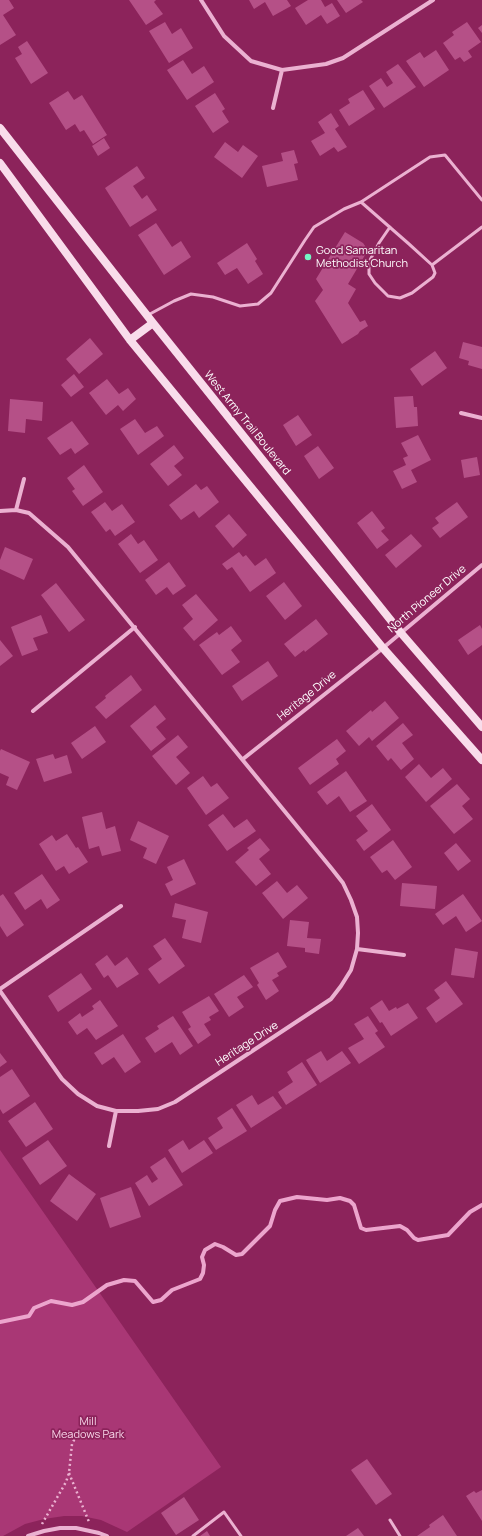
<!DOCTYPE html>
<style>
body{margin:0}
canvas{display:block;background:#8c235b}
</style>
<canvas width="482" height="1536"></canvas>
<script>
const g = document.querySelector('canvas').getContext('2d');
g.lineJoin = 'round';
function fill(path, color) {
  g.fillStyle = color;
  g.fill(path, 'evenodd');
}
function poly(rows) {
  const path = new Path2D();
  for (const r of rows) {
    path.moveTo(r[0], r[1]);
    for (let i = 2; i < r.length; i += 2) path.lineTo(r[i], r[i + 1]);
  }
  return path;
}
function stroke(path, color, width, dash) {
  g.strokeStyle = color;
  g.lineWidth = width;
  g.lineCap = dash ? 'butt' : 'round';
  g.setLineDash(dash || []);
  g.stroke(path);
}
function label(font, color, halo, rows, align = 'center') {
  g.font = font + ' Manrope,sans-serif';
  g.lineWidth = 3.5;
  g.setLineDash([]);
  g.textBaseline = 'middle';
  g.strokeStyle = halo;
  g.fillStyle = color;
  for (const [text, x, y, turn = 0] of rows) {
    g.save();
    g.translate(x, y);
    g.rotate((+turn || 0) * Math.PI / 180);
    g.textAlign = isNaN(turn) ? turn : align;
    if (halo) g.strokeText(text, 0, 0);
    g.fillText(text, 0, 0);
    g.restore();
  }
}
fill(poly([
 [0,1150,221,1467,127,1532,101,1520,82,1516,64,1516,44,1519,25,1524,3,1536,0,1536]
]), '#a93775');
stroke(poly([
 [0,1322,29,1316,34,1308,51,1301,72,1305,83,1302,107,1285,124,1280,135,1281,153,1302,161,1300,172,1290,200,1279,203,1273,204,1265,202,1257,205,1250,215,1244,223,1247,236,1255,242,1254,270,1226,275,1210,280,1201,297,1197,327,1200,340,1198,350,1201,354,1205,361,1228,366,1230,400,1226,407,1230,414,1238,418,1240,448,1235,470,1212,482,1205]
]), '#eca5cd', 4);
fill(poly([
 [0,0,9,0,14,8,3,15,16,35,0,45],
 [129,0,156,0,154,2,163,14,146,25],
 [249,0,287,0,291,6,273,16,265,2,254,9],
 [308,0,321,0,325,7,332,3,340,16,327,24,321,15,306,25,295,8],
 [337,0,361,0,363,2,346,13],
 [165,22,172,34,181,28,193,48,169,63,149,31],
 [467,22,481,42,468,51,472,57,464,62,460,57,455,60,443,43,454,35,452,32],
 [482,25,482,33,478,28],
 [27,41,48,73,31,84,15,58,22,54,18,47],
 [436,50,449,70,424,87,406,61,420,52,424,58],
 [183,60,192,74,204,66,214,82,187,100,167,70],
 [398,64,416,87,384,108,369,86,381,78,387,87,393,83,386,72],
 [363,90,375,109,349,126,339,110,350,103,348,99],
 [68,91,74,100,82,95,107,135,93,144,84,130,80,132,75,124,66,130,49,103],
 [215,93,225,109,222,111,229,122,213,133,195,106],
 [331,113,339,126,335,129,347,147,338,152,334,147,320,156,311,141,325,133,318,122],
 [104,138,110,148,98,156,92,146],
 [225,142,238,152,243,145,258,156,242,178,214,157],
 [294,150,298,163,294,164,298,180,267,187,262,166,283,161,281,153],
 [137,166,145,178,133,186,142,199,147,195,157,210,130,227,105,188],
 [156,223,172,247,181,241,191,257,164,275,138,235],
 [345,232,363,243,368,250,348,284,356,289,348,303,360,322,365,320,368,326,360,331,358,334,342,344,315,301,323,290,316,279],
 [247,243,257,259,255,261,263,274,248,284,237,268,225,275,217,263],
 [90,338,103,354,79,374,66,359],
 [463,342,482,347,482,369,468,365,469,361,459,358],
 [435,351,447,368,422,386,410,369],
 [74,374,84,387,71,397,61,385],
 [107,379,119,394,128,388,136,399,123,411,118,405,106,415,89,393],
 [413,396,414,407,417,407,418,426,396,428,394,397],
 [10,399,43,402,42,421,26,419,25,433,8,431],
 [298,415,312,435,296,446,283,425],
 [135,419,145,433,157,426,164,436,138,455,120,429],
 [72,421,89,444,75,454,71,448,60,455,47,438],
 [418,435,431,460,411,470,417,482,402,489,393,471,406,465,403,458,408,456,401,443],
 [174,445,184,458,174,466,182,475,168,486,150,464],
 [318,446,334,468,319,479,304,456],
 [477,457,480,475,464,478,461,460],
 [84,465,103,492,83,506,72,491,75,489,67,478],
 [196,484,201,490,207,486,219,502,199,518,194,511,181,520,169,505],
 [105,502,112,511,122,504,135,522,115,536,110,529,106,532,91,512],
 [457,502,468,517,440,538,432,528,439,523,435,518],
 [372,511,385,528,381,531,389,540,377,549,357,523],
 [229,514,247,535,233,548,215,526],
 [131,534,138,544,144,540,158,560,140,573,118,544],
 [411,534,422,546,396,568,385,555],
 [5,547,33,559,24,580,0,569,0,560],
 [239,552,243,557,246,555,255,566,266,558,276,573,250,592,232,567,227,570,222,564],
 [169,562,186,586,173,595,167,587,156,595,145,580],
 [284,582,302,606,285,620,266,596],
 [56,583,85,620,69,632,41,595],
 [196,594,218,620,194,641,183,628,193,619,182,605],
 [41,615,48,633,33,638,38,650,22,656,11,627],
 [316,619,328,634,305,652,304,650,295,657,284,644],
 [480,625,482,629,482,645,468,655,458,640],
 [231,626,242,641,231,650,240,662,222,675,199,645,217,632,219,635],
 [0,640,13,656,0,666],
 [268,661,278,676,242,701,232,686],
 [131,675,142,690,106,719,95,707,106,698,105,696],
 [385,701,399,718,372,741,369,737,359,746,346,731,371,710,372,712],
 [155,705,166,719,156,727,166,739,151,751,130,726],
 [403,723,413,735,402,743,414,759,401,770,391,758,388,761,376,746],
 [95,726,106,742,82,759,71,743],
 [178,735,188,747,176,757,190,773,176,785,152,756],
 [337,739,346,751,336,759,339,764,310,785,298,768],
 [1,749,30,762,17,790,6,785,9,777,0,773,0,751],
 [53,754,55,759,67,755,72,773,44,782,36,759],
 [419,764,431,778,443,768,452,779,426,802,405,777],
 [346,771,367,801,350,812,339,796,327,805,317,792],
 [203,776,211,787,217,783,229,798,206,815,187,788],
 [457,784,470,799,462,806,473,819,454,834,430,806],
 [372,804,391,830,364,851,356,840,368,831,356,816],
 [102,812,106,829,115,826,121,851,102,856,99,846,89,849,82,817],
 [223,814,234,828,247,819,256,831,227,851,208,825],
 [138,821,169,836,156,864,143,858,147,848,130,840],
 [67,834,76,848,78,847,88,862,69,874,64,866,56,871,39,844,52,835,56,841],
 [260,838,270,850,259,859,271,874,256,886,235,862,249,850,247,848],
 [393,840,412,867,395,880,387,870,382,873,370,857],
 [456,843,471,861,458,871,444,853],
 [184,859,196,884,171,896,165,884,173,880,167,867],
 [42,874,60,900,47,909,41,899,25,910,14,893],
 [277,881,287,893,297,885,308,898,283,919,262,893],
 [402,883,437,886,435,909,400,906],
 [3,894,24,925,7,937,0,926,0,896],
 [463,894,482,921,466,932,456,916,443,925,435,914],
 [175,903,208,912,201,943,182,938,186,920,172,917],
 [290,920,309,922,307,938,321,939,319,954,305,952,305,948,287,946],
 [165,938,185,966,159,984,148,969,162,959,153,946],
 [455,948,478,952,474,978,451,975],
 [278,952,287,967,277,973,279,976,272,980,279,991,266,1000,257,985,259,983,250,968],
 [107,955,115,966,127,957,139,974,117,988,108,975,104,978,95,964],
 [81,973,92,989,58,1012,48,996],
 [244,975,253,987,237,997,244,1007,229,1017,214,994],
 [446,981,463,1004,436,1023,426,1008,440,998,434,990],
 [209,996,219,1011,209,1017,211,1020,204,1024,211,1035,198,1044,188,1029,191,1027,182,1012],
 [100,1000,118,1026,96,1040,87,1028,77,1035,68,1022,80,1013,82,1017,94,1009,92,1006],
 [382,1000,389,1011,396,1007,397,1009,408,1003,418,1018,391,1036,382,1022,380,1023,370,1008],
 [173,1016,193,1046,180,1055,172,1042,155,1053,145,1038,159,1029,157,1026],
 [368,1016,378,1031,375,1033,385,1047,359,1064,348,1048,364,1039,354,1024],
 [123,1034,141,1062,125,1073,114,1057,102,1065,94,1053],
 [321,1051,327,1061,342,1051,351,1063,320,1083,306,1060],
 [0,1053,7,1062,0,1067],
 [302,1062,317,1085,286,1105,278,1092,293,1082,287,1072],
 [12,1069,30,1096,3,1114,0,1109,0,1077],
 [252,1095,258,1105,273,1096,282,1108,251,1128,236,1105],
 [35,1102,53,1129,26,1147,8,1121],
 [232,1108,247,1131,216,1150,208,1138,223,1128,217,1118],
 [48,1140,67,1166,40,1185,22,1158],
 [183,1140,189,1150,204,1140,213,1153,182,1173,168,1150],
 [165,1157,183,1185,149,1206,135,1183,147,1175,152,1183,158,1179,150,1167],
 [69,1174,96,1194,77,1221,50,1201],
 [131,1187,141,1217,110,1228,100,1198],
 [367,1459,392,1494,376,1505,351,1470],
 [482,1490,482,1521,466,1496,474,1491,476,1493],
 [184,1497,199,1520,176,1535,161,1513],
 [443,1515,457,1536,417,1536,430,1527,429,1525],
 [358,1528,364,1536,346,1536],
 [207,1531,210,1536,200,1536]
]), '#b55087');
stroke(poly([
 [69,1473,89,1522],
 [42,1524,66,1482,69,1473,72,1444,75,1438,82,1432]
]), '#ebb1d1', 2.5, [2, 3]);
stroke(poly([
 [361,202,409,244,432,265,435,273,433,277,412,293,400,298,388,296,375,283,369,274,369,262,379,243,390,227],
 [432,265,482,227],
 [148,315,174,301,191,294,213,297,240,306,258,304,271,293,305,240,314,227,344,209,361,202,430,157,445,155,482,200],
 [390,1520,400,1536],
 [193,1536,224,1512,241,1536]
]), '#ebb1d1', 3);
stroke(poly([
 [201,0,224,36,251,61,282,70,326,64,343,58,433,0],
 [273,108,282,70],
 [461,413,482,418],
 [16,510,24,479],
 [0,511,16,510,29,513,68,547,332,869,343,883,351,900,357,917,358,933,357,949,351,970,341,986,331,999,175,1102,158,1109,138,1111,116,1111,97,1106,78,1094,62,1079,0,991],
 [33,711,135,627],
 [243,759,383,648,482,565],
 [357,949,404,955],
 [0,989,121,906],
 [109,1146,116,1111],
 [28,1536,44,1531,60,1528,76,1528,99,1533,107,1536]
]), '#ebb1d1', 4);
stroke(poly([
 [0,128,153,323,401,633,482,727],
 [0,163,130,340,383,648,482,760],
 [130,340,153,323]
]), '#f9dceb', 8);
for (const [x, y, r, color] of [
 [308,257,4,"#74f6c4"]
]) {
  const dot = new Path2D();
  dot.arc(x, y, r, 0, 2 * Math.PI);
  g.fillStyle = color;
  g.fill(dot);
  stroke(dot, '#8c235b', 1.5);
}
label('11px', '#fff', '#8c235b', [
 ["Good Samaritan",316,251],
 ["Methodist Church",316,264]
], 'left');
label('11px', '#fff', '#8c235b', [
 ["West Army Trail Boulevard",247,423,51],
 ["North Pioneer Drive",427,599,-40],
 ["Heritage Drive",307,696,-39],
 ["Heritage Drive",247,1044,-33]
]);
label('11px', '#f8d6e9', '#8c235b', [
 ["Mill",88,1422],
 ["Meadows Park",88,1435]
]);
</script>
